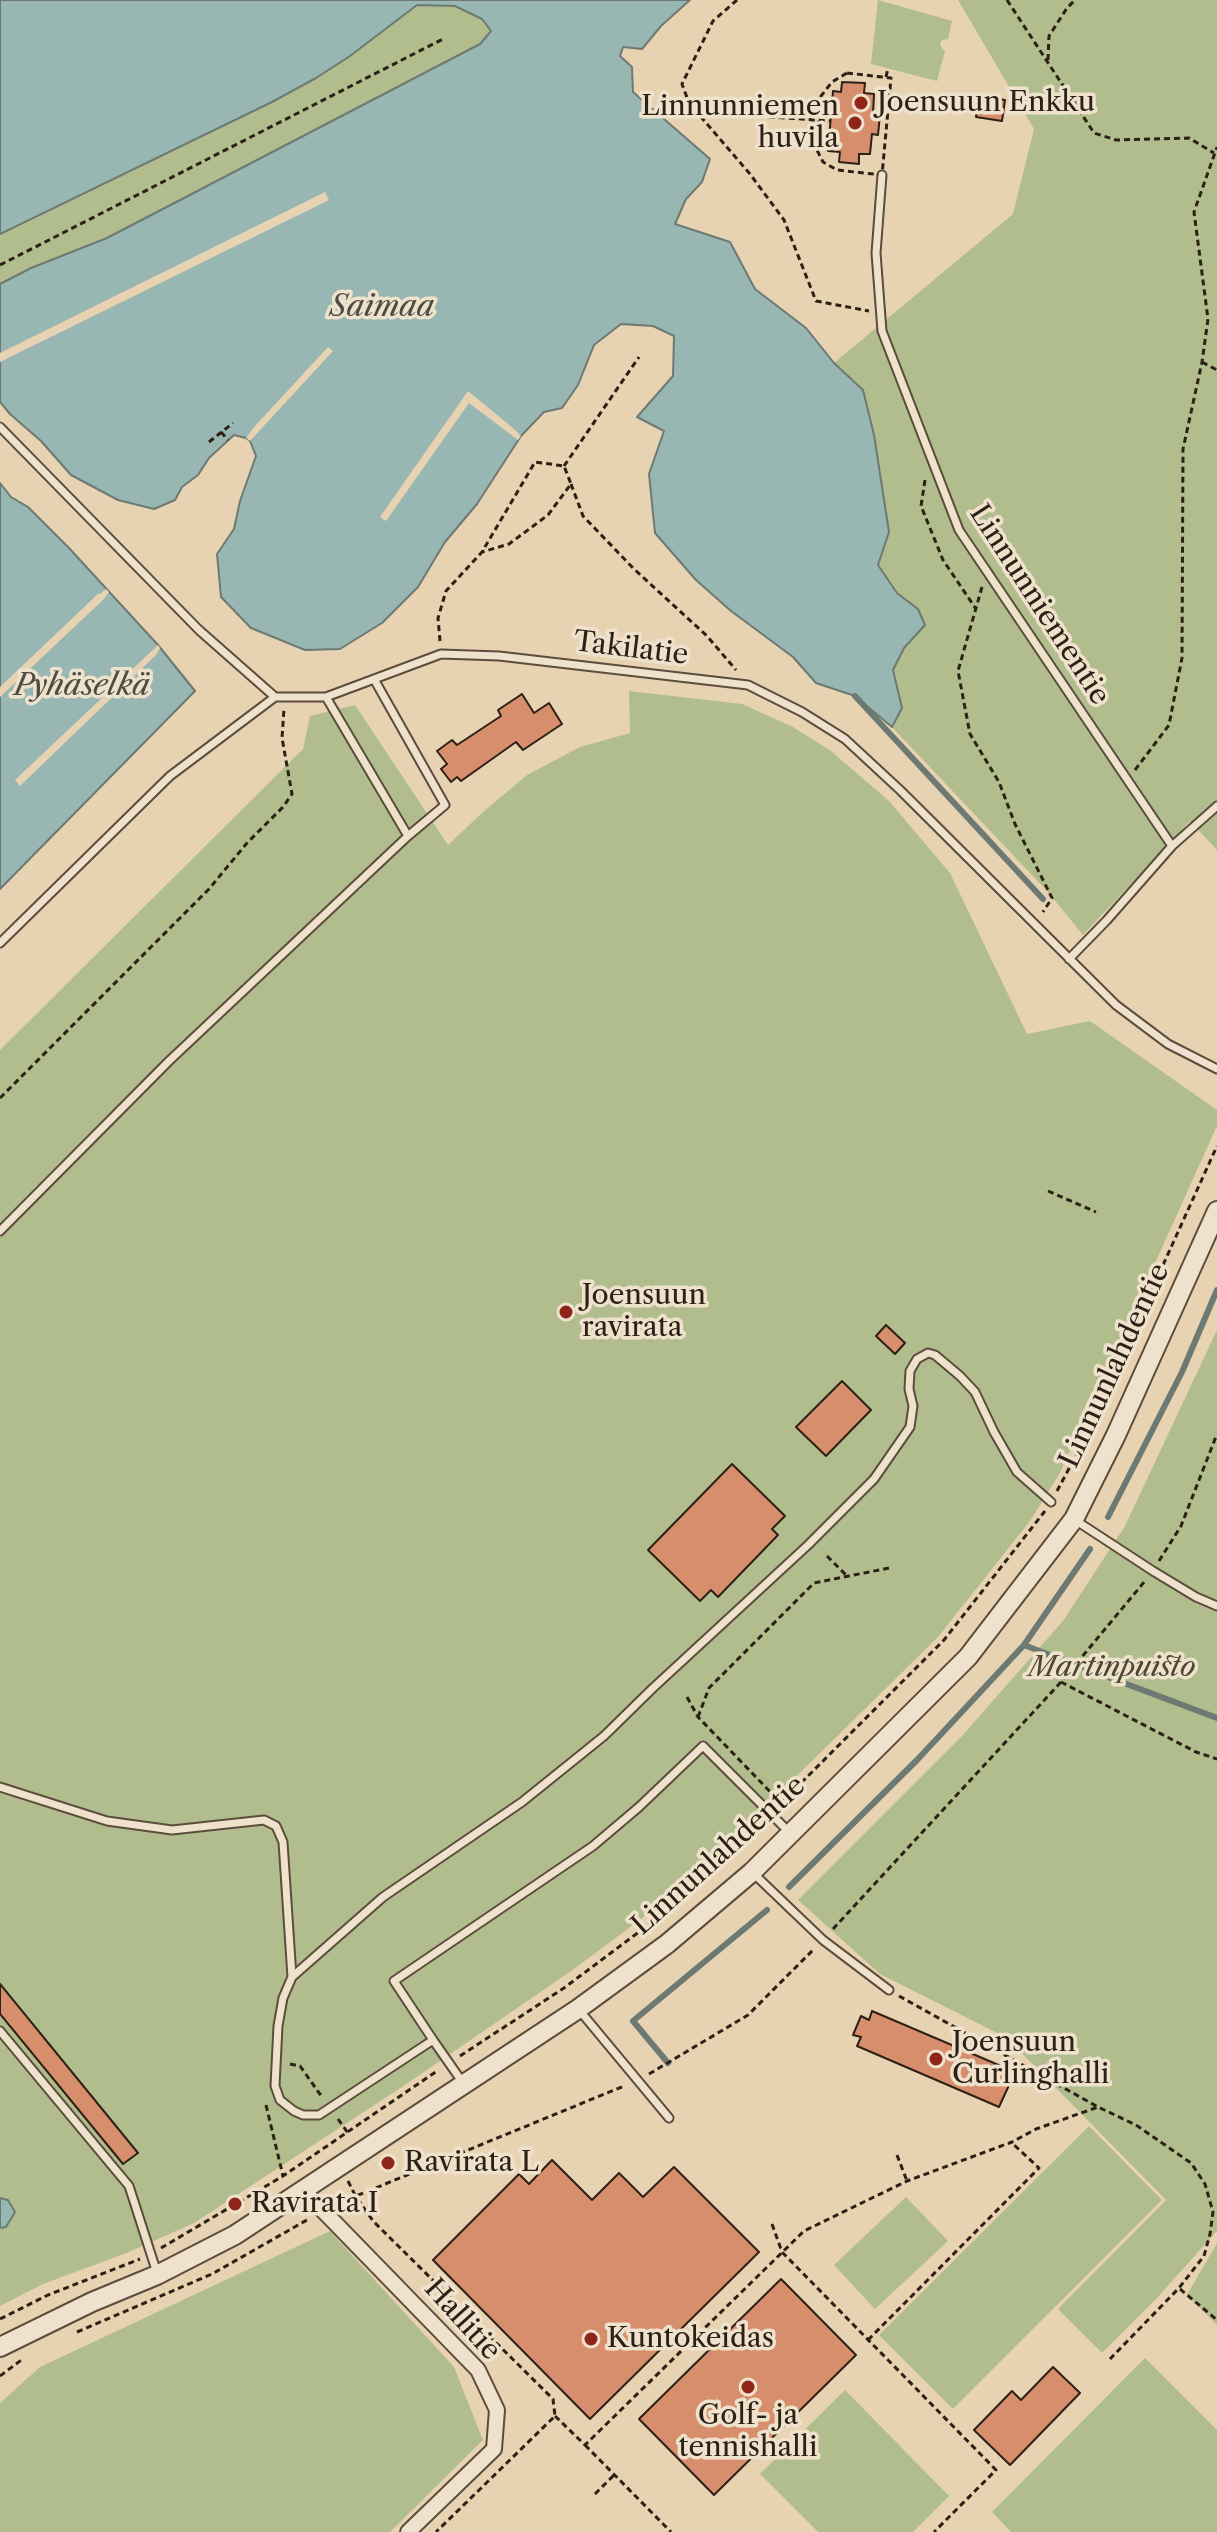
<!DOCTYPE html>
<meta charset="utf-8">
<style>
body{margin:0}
canvas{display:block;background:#e7d2b2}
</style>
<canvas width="1217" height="2532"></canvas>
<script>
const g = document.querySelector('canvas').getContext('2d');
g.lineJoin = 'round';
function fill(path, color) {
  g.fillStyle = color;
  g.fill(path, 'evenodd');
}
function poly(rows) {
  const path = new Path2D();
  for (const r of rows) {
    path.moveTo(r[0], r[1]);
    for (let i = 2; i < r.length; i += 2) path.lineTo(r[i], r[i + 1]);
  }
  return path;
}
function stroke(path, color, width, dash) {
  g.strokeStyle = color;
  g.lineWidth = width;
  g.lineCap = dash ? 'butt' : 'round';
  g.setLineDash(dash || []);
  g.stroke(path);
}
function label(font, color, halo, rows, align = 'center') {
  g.font = font + ' "Libre Caslon Text",serif';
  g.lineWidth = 7;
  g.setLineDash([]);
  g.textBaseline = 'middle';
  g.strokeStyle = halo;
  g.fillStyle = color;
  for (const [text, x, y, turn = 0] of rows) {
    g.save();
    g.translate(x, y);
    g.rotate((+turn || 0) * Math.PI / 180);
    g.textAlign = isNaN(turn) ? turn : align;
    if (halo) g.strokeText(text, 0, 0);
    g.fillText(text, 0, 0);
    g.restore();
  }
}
fill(poly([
 [878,0,952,21,948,39,942,40,940,44,942,49,945,51,937,81,871,64],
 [958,0,1217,0,1217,850,1190,821,1083,935,1048,892,892,727,881,687,863,390,834,363,1013,214,1034,129],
 [417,5,455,6,482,19,491,31,480,44,107,238,31,268,0,284,0,234,272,102,316,78,350,56],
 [629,691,742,704,793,727,831,751,889,801,950,873,1027,1034,1090,1021,1217,1110,1217,1126,1060,1473,1030,1521,938,1637,685,1886,574,1969,405,2085,194,2223,129,2252,43,2284,0,2306,0,1050,303,749,310,716,355,705,448,845,482,813,527,775,580,747,630,733],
 [1217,1330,1217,2231,1156,2299,1102,2353,1058,2309,1166,2200,1007,2038,880,1974,798,1900,962,1736,1063,1621,1125,1526],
 [1089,2126,1162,2200,953,2409,879,2335],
 [906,2197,948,2241,875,2309,834,2265],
 [330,2231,454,2367,483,2440,390,2532,0,2532,0,2403,40,2367],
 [1217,2243,1217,2325,1187,2295],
 [1145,2358,1217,2430,1217,2532,1011,2532,992,2512],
 [845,2390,949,2496,913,2532,818,2532,760,2474]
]), '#b2bd8e');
const water = poly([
 [0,0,690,0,661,26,642,49,623,47,620,56,632,67,633,92,710,159,702,182,686,199,675,224,730,242,755,289,806,328,834,363,863,390,874,435,889,532,878,565,897,593,918,609,925,625,904,648,893,670,902,708,892,727,855,696,816,683,793,657,731,611,696,580,655,533,649,474,664,431,637,417,673,376,674,336,653,326,621,324,594,345,578,385,562,408,544,412,521,436,477,504,445,542,418,587,382,623,340,649,305,650,251,628,221,597,217,554,234,529,240,501,256,456,250,441,246,438,234,435,209,458,198,475,182,487,175,500,154,509,118,500,71,475,41,441,10,414,0,402,0,284,31,268,107,238,480,44,491,31,482,19,455,6,417,5,350,56,316,78,272,102,0,234,0,0],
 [0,483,11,497,28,507,69,548,158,645,195,691,0,889,0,483],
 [0,2198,8,2200,15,2212,6,2227,0,2228,0,2198]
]);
fill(water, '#98b6b2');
stroke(water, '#6d7a73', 2);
fill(poly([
 [325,192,329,200,0,362,0,353],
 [328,347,333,351,250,441,246,438,254,427],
 [468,391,514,429,521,436,518,440,469,403,386,521,380,517],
 [106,589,109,592,104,599,0,697,0,687,99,593,100,594],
 [158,645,160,648,156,655,20,786,15,780]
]), '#e7d2b2');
stroke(poly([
 [855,696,1043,899],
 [1108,1517,1182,1372,1217,1290],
 [1068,1662,1024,1645,1090,1549],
 [1084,1668,1217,1718],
 [789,1887,917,1760,1024,1645],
 [668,2063,633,2021,767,1910]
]), '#6d7a73', 6);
const building = poly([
 [842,82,865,83,864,93,874,94,873,114,880,115,878,135,872,134,870,154,859,154,859,164,839,162,840,152,828,151,833,91,841,92,842,82],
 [979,96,1005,100,1002,121,976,117,979,96],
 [522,694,534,713,549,703,562,724,523,750,516,742,461,781,457,777,451,782,441,769,447,764,437,751,452,740,457,745,501,716,498,710,522,694],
 [886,1325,905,1343,895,1354,876,1336,886,1325],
 [842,1381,871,1410,826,1456,796,1427,842,1381],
 [732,1464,785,1516,772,1529,778,1535,718,1597,711,1590,700,1601,648,1550,732,1464],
 [0,1984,138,2153,123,2164,0,2014,0,1984],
 [872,2011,1015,2072,999,2107,857,2046,861,2037,853,2035,861,2016,869,2020,872,2011],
 [552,2160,592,2200,619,2173,643,2197,674,2167,759,2252,590,2419,433,2260,519,2174,529,2184,552,2160],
 [781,2279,856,2355,714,2495,639,2419,781,2279],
 [1053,2367,1080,2393,1010,2465,974,2430,1012,2391,1021,2400,1053,2367]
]);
fill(building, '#d78e6c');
stroke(building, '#2d2015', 2);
const service = poly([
 [882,175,876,253,882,331,959,530,1172,846],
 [0,427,199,630,275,697],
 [326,697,408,836,445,805,374,679],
 [0,943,170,776,275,697,326,697,441,654,499,656,748,685,802,712,845,739,900,790,1116,1005,1168,1044,1217,1069],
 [1069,959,1107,920,1172,846,1217,806],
 [0,1231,169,1061,408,836],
 [1075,1520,1153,1571,1196,1597,1217,1606],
 [0,1787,107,1821,172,1830,264,1820,276,1826,283,1842,292,1977],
 [753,1873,823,1940,889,1990],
 [580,2011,669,2118],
 [0,2031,129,2186,157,2273],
 [433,2040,394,1981,593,1846,639,1807,703,1746,790,1833],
 [463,2083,433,2040,319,2115,303,2115,294,2111,280,2100,275,2086,278,2026,283,1998,292,1977,383,1897,522,1802,604,1736,653,1688,808,1545,874,1479,910,1427,913,1406,909,1389,910,1371,917,1359,928,1353,935,1355,960,1376,975,1392,994,1432,1017,1472,1051,1502]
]);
const minor = poly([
 [304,2191,478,2370,497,2410,494,2449,408,2532]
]);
const tertiary = poly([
 [0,2347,92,2302,157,2275,235,2235,578,2009,667,1944,752,1872,968,1657,1074,1519,1116,1435,1217,1211]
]);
stroke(service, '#5c4c3c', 11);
stroke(minor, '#5c4c3c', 18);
stroke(tertiary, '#5c4c3c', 22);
stroke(poly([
 [737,0,713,21,682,84,689,103,750,174,784,220,816,301,869,311],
 [1007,0,1094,133,1116,140,1189,138,1214,153],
 [1048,60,1049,36,1067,8,1075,0],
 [847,73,891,78,882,175,837,170,823,162,816,148,821,96,832,82,847,73],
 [886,77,888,68],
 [699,112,830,121],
 [0,265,443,39],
 [1202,362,1217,370],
 [221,432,228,440],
 [209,442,233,423],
 [564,466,639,357],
 [925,480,921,506,943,560,976,609],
 [571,484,583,516,633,568,707,636,736,670],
 [982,587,958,671,970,734,999,782,1015,824,1052,898,1043,912],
 [440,641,438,618,446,591,482,552,535,462,564,466,571,484,548,515,509,544,482,552],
 [1135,770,1169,725,1182,658,1183,449,1202,362,1208,319,1194,212,1217,147],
 [0,1098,209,889,247,843,283,807,292,794,282,738,284,709],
 [1048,1191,1096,1212],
 [1057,1491,1080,1448,1217,1146],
 [827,1556,847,1576],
 [1159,1561,1181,1526,1217,1434],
 [1061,1682,1196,1752,1217,1759],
 [687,1697,698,1717,781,1803],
 [698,1717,709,1688,814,1583,889,1568],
 [780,1804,944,1640,1045,1511],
 [833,1929,1061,1682,1145,1581],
 [899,1996,1098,2107,1136,2125,1191,2163,1205,2184,1213,2212,1210,2234,1204,2256,1179,2288,1110,2359],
 [460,2056,564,1988,667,1911,760,1824],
 [290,2064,300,2066,322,2097],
 [649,2074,748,2015,814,1949],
 [266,2105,283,2176],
 [338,2119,348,2133],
 [897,2155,907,2181],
 [348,2181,355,2195,373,2221,553,2399,555,2416,436,2532],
 [339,2203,624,2086],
 [772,2224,782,2252,996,2470,934,2532],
 [161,2248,283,2176,437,2071],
 [1180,2289,1217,2320],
 [0,2319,48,2295,140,2259],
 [77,2332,212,2274,307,2220],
 [868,2340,1039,2168,1012,2143],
 [0,2376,24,2358],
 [555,2416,585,2445,804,2231,907,2181,1012,2142,1036,2129,1098,2107],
 [585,2445,671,2532],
 [595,2494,614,2475]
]), '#2d2015', 3, [6, 4]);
stroke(service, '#efe2cd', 7);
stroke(minor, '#efe2cd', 14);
stroke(tertiary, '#efe2cd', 18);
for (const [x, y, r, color] of [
 [861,103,8,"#8f2418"],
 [855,123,8,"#8f2418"],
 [566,1312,8,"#8f2418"],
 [936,2059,8,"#8f2418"],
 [388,2163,8,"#8f2418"],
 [235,2204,8,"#8f2418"],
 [591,2339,8,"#8f2418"],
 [748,2387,8,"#8f2418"]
]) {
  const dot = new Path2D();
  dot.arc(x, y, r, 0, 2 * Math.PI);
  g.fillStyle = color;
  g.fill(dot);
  stroke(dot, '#efe2cd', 3);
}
label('28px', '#2d2015', '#efe2cd', [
 ["Joensuun Enkku",877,103],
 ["Linnunniemen",839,107,"right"],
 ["huvila",839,139,"right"],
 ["Joensuun",582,1296],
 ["ravirata",582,1328],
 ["Joensuun",952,2043],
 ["Curlinghalli",952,2075],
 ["Ravirata L",404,2163],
 ["Ravirata I",251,2204],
 ["Kuntokeidas",607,2339],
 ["Golf- ja",748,2416,"center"],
 ["tennishalli",748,2448,"center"]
], 'left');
label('28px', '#2d2015', '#efe2cd', [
 ["Linnunniementie",1039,605,57],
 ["Takilatie",631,649,7],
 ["Linnunlahdentie",1115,1366,-65],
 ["Linnunlahdentie",719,1856,-42],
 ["Hallitie",462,2320,48]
]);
label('italic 28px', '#4e4733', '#efe2cd', [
 ["Martinpuisto",1112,1668]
]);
label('italic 30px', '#4d4d44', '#efe2cd', [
 ["Saimaa",382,307],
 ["Pyhäselkä",82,686]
]);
</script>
